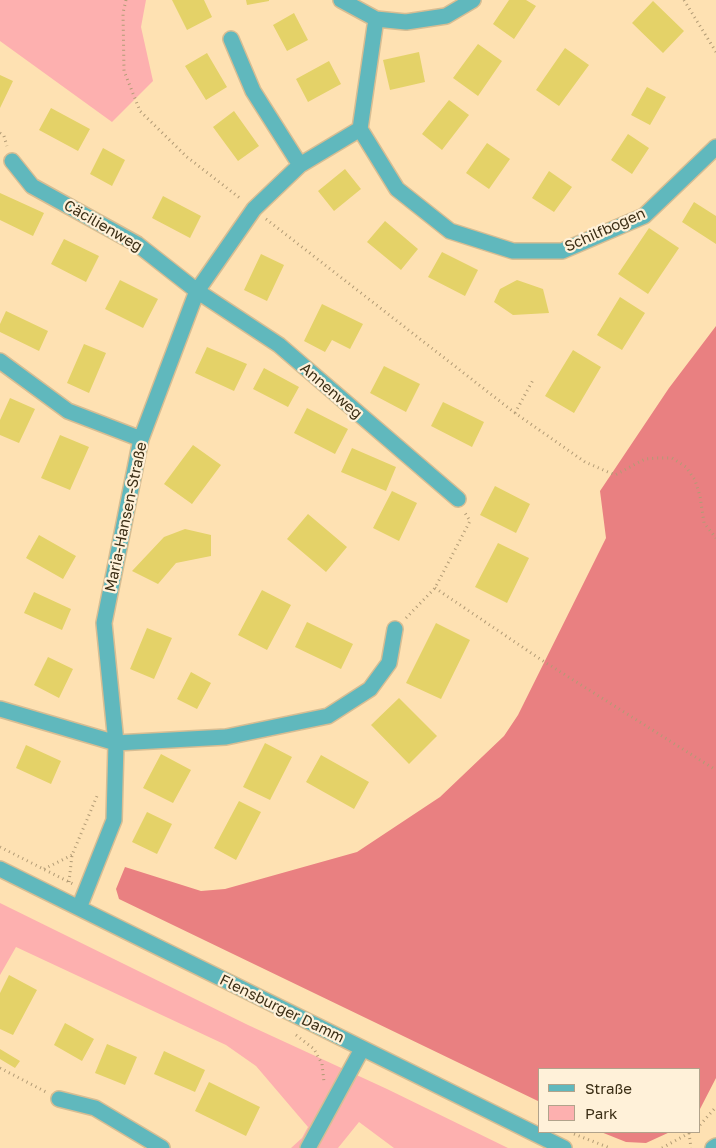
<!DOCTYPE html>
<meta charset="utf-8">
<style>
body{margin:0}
#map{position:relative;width:716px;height:1148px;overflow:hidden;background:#fee1b2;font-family:"Golos Text",sans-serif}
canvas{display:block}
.legend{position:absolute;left:538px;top:1068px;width:162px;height:65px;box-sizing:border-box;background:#fff1d9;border:1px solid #b1a38b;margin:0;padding:6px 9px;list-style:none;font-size:15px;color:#3c2f16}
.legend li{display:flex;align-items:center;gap:10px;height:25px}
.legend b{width:25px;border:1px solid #b1a38b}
</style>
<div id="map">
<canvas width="716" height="1148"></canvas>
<ul class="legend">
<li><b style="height:6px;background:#60b8bd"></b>Straße</li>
<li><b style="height:14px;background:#fdb0af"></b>Park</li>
</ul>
</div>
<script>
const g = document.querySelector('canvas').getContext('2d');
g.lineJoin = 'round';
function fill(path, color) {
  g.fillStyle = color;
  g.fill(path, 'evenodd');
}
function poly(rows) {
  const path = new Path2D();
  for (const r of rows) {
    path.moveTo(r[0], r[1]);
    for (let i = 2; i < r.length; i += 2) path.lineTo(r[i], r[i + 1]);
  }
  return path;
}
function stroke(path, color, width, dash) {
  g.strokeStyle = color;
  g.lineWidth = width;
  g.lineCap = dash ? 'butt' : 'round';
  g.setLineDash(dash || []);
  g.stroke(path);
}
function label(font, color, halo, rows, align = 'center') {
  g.font = font + ' "Golos Text",sans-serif';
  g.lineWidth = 4.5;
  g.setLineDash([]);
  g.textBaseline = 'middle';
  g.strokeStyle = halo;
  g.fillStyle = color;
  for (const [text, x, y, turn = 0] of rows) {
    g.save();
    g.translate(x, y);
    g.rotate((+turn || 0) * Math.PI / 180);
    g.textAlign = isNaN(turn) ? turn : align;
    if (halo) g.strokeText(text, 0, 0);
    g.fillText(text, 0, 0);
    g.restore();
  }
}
fill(poly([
 [0,0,146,0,141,27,153,81,112,122,0,41],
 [0,903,248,1025,387,1089,508,1148,394,1148,359,1122,338,1148,291,1148,302,1138,308,1127,256,1066,226,1045,16,947,0,975]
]), '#fdb0af');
fill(poly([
 [716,326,716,1078,700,1109,700,1069,540,1069,540,1102,119,899,116,889,125,867,201,891,225,889,357,852,440,797,504,736,518,715,606,538,600,491,669,388],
 [601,1132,670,1132,646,1143,626,1142]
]), '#e98081');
fill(poly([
 [172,0,204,0,212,17,187,30],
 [246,0,269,0,269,1,247,5],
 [509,0,526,0,536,6,514,39,493,24],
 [653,1,684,31,663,53,632,23],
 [294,13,308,40,287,51,273,25],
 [478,44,502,61,478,96,453,78],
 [565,48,589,65,559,106,536,90],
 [419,52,425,82,390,90,383,60],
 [207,53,227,87,206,100,185,66],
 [329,61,341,84,308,102,296,79],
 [0,75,13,81,0,108],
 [647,87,666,97,650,125,631,115],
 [449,100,469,115,442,150,422,134],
 [51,108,90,129,78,151,39,130],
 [234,111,259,146,238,161,213,127],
 [628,134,649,148,632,174,611,160],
 [487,143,510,159,489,189,466,173],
 [103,148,125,160,112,186,90,174],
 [345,169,361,189,334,211,318,191],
 [549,171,572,187,554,212,532,198],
 [0,193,44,213,33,236,0,220],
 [163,196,201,216,190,238,152,218],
 [694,202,716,216,716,244,682,222],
 [385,221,418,249,401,270,367,242],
 [649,228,679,248,648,294,618,274],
 [64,239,99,256,86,282,51,264],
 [442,252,478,270,465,296,428,277],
 [261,254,284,265,267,301,244,290],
 [120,280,158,299,143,328,105,309],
 [517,280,543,289,549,313,513,315,494,302,500,289],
 [620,297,645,313,622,350,597,335],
 [322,304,363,324,350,349,332,340,325,352,304,341],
 [6,311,48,331,39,351,0,332,0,324],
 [84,344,106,353,89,393,67,383],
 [207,347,247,364,234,391,195,373],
 [573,350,601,367,574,413,545,396],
 [384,366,420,384,406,412,370,393],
 [264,368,299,387,288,407,253,389],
 [10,398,35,409,19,443,0,435,0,420],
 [443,402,484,422,472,447,431,426],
 [307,408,348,429,335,454,294,433],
 [60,435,89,447,70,490,41,478],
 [193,445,221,465,192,504,164,484],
 [352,448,396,467,386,491,341,472],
 [495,486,530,504,516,533,480,515],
 [392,491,417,503,399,541,373,528],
 [308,514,347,547,326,572,287,539],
 [185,529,211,535,211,556,176,563,158,584,132,571,164,537],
 [39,535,76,556,63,579,26,558],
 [498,543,529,558,507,603,475,587],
 [262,590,291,605,267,650,238,635],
 [34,592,71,609,62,630,24,613],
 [307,622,353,644,341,669,295,647],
 [436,623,470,640,441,699,406,683],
 [147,628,172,638,154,679,130,669],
 [48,657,73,669,59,698,34,685],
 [191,672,211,683,197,709,177,699],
 [399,698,437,736,409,764,371,725],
 [265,743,292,757,270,800,243,787],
 [26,745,61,761,51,784,16,768],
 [161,754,191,770,173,803,143,788],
 [321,755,369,782,354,809,306,782],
 [239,801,261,812,236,860,214,848],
 [147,812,172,824,157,854,132,842],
 [9,975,37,990,13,1035,0,1029,0,993],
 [65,1023,94,1039,82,1061,54,1045],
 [107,1044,137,1057,125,1085,95,1073],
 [0,1049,20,1061,15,1068,0,1059],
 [164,1051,205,1070,195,1092,154,1074],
 [209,1082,260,1107,246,1136,195,1111]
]), '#e4d268');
const minor = poly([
 [341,0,376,19,406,22,446,16,473,0],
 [376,19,360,129,397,189,450,231,513,251,562,251,644,216,716,147],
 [231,39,253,91,300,165],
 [12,161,32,186,137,244,197,291,279,345,458,499],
 [0,361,68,411,141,439],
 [0,709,116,743,226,737,328,716,370,689,389,663,395,629],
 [0,869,564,1148],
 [79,908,114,820,116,743,104,623,141,439,197,291,254,209,300,165,360,129],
 [59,1099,95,1108,162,1148],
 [308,1148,362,1049],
 [713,1148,716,1146]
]);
stroke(minor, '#d7bd93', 18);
stroke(poly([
 [126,0,123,13,124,71,140,111,187,157,241,199],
 [684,0,716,52],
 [0,133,4,136,7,146],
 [266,219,515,413,585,462,615,475,645,459,657,458,672,458,686,467,695,480,700,496,704,523,716,538],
 [515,413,533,380],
 [435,588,540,659,716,770],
 [406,618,435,588,470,521,465,513],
 [0,847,73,884],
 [44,869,72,855],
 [69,882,72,855,97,796],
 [296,1035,314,1049,322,1064,324,1082],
 [0,1068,46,1092],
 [700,1125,716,1107],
 [689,1133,691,1148],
 [574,1134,610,1148],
 [662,1148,691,1132]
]), '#b29b75', 3, [1, 4]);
stroke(minor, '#60b8bd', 15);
label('15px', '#3c2f16', '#fff1d9', [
 ["Cäcilienweg",103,226,30],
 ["Schilfbogen",605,230,-24],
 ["Annenweg",331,391,41],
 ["Maria-Hansen-Straße",126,517,-78],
 ["Flensburger Damm",282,1009,26]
]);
</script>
